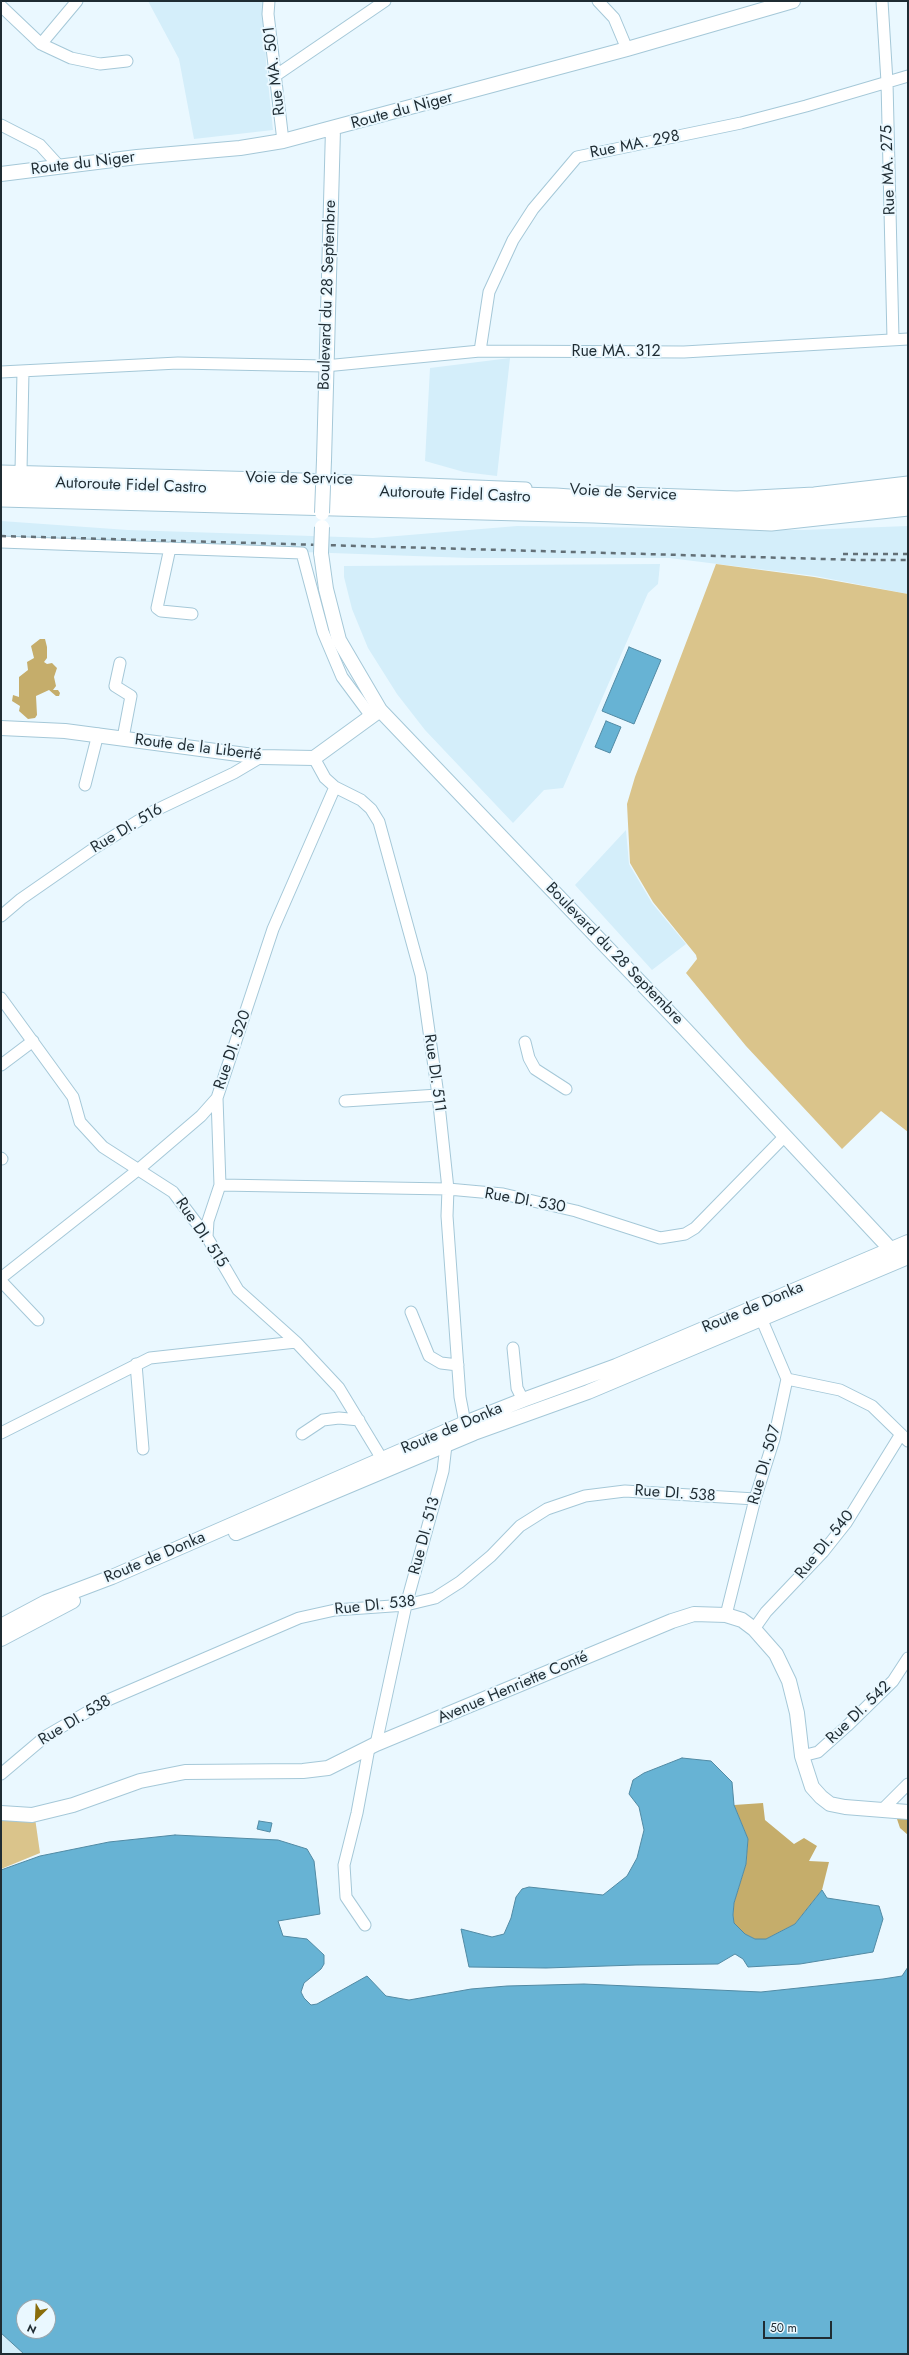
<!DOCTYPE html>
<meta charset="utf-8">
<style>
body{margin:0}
#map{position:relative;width:909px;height:2355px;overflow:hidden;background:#eaf8ff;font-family:Jost,sans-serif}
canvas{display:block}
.frame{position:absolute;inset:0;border:2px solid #1f2c33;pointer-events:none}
.north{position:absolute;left:16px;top:2299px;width:40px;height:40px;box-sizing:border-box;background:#eaf8ff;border:1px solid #99a6ad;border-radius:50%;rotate:204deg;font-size:11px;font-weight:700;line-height:16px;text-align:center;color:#1f2c33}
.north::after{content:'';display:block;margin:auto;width:14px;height:18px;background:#896d0c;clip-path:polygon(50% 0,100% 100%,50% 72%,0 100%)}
.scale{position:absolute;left:763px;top:2321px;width:69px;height:18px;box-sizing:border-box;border:2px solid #1f2c33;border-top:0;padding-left:5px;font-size:12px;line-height:14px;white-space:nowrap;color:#1f2c33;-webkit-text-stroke:3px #eaf8ff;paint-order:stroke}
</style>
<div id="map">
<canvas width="909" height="2355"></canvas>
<div class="frame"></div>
<div class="north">N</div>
<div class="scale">50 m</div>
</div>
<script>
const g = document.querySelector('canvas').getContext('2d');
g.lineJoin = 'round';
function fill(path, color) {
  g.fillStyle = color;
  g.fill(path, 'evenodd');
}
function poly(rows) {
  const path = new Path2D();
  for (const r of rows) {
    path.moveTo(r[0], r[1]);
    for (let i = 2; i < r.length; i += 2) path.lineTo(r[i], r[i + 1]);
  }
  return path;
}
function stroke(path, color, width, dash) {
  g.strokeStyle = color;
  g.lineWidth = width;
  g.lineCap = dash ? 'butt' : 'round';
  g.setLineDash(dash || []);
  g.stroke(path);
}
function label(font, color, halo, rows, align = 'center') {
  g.font = font + ' Jost,sans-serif';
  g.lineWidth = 4;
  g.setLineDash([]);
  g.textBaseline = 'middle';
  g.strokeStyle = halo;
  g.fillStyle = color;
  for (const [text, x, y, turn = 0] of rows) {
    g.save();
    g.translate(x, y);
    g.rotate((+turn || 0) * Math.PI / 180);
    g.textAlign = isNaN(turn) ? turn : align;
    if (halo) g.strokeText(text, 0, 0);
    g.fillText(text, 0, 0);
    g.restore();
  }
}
fill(poly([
 [148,1,264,1,266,62,273,130,194,139,179,59],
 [510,358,497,476,464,472,425,461,430,368],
 [1,521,128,530,373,538,517,526,803,530,908,526,908,594,815,576,669,558,469,558,1,541],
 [660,564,658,584,648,593,563,788,544,790,513,823,425,730,397,694,368,648,352,609,344,577,344,566],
 [626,830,629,864,652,903,686,944,652,970,575,885],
 [1,2333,21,2351,24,2354,1,2354]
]), '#d4eefa');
fill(poly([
 [716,564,814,577,908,594,908,1132,881,1111,842,1149,746,1046,686,973,697,959,696,955,653,902,630,863,627,804,635,777],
 [1,1818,35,1818,40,1853,1,1869]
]), '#dac48b');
fill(poly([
 [40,639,45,639,47,647,47,658,44,662,47,664,52,663,57,668,54,677,56,686,53,690,58,690,60,693,59,696,56,696,49,690,36,696,37,715,35,718,28,719,19,711,20,706,12,701,13,695,19,697,19,677,28,670,27,662,34,658,31,646],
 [763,1803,765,1820,794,1844,804,1838,817,1846,809,1861,829,1862,822,1890,795,1924,766,1939,755,1939,745,1934,734,1923,733,1915,734,1903,746,1864,748,1839,734,1805],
 [900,1814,908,1817,908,1835,900,1828,897,1819]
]), '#c5ad6b');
const water = poly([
 [629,647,661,660,634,724,602,711,629,647],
 [606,721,621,727,610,753,595,747,606,721],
 [682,1758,711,1761,732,1782,734,1805,748,1839,746,1864,734,1903,733,1915,734,1923,745,1934,755,1939,766,1939,795,1924,822,1890,827,1898,879,1906,883,1919,873,1952,800,1964,748,1967,743,1959,735,1954,718,1964,636,1965,546,1968,469,1967,461,1929,492,1937,504,1934,511,1918,516,1897,522,1889,529,1887,603,1895,627,1876,637,1858,644,1830,639,1807,629,1794,633,1780,644,1773,682,1758],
 [259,1821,272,1823,270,1832,257,1829,259,1821],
 [175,1835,278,1840,307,1849,314,1861,320,1914,278,1921,283,1936,307,1939,324,1955,324,1964,321,1969,304,1983,301,1992,304,1998,311,2005,317,2004,367,1976,386,1996,409,2000,471,1989,507,1986,584,1984,761,1992,883,1979,902,1976,908,1967,908,2354,24,2354,1,2333,1,1870,40,1856,109,1842,175,1835],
 [24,2307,48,2307,48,2331,24,2331,24,2307]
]);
fill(water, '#67b3d4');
stroke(water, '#518aa4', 1);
const minor = poly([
 [269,1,268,14,283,141],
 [598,1,614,18,627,49],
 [882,1,887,82,893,339],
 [1,6,41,44,71,58,100,64,127,61],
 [41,44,77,1],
 [275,76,385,1],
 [1,125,40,145,60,167],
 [480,351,489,292,513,240,533,209,577,157,741,123,806,106,908,76],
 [1,372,178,363,325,366,480,351,684,352,908,339],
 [1,471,302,479,526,488],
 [21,471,23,371],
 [597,492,737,497,814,493,908,482],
 [1,542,302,553,323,632,342,677,371,716],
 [170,548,157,608,161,611,192,614],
 [120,663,115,686,131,696,123,738],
 [314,758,325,778,335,787,361,800,371,809,379,822,421,975,438,1095,448,1189,447,1216,460,1397,465,1423],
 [85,785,98,734],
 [1,916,21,899,93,849,154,811,234,773,261,757],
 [1,998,73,1097,80,1122,103,1147,173,1192,207,1237,238,1290,296,1342,339,1388,382,1459],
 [525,1042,529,1058,535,1069,566,1089],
 [1,1065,33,1041],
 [345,1101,438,1095],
 [1,1158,2,1159],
 [220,1185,448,1189,503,1194,576,1211,660,1238,685,1234,695,1228,784,1137],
 [207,1237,208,1221,220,1185,217,1098],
 [1,1278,139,1169,201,1116,217,1098,273,929,335,787],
 [1,1281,38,1320],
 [411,1312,429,1356,441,1363,458,1365],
 [513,1348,517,1388,523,1400],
 [136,1364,143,1449],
 [787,1379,840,1390,872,1406,908,1441],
 [1,1433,150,1358,296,1342],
 [302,1434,323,1420,339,1418,359,1420],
 [726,1615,755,1499,774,1439,787,1379,761,1318],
 [754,1629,766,1612,823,1552,846,1523,901,1434],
 [376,1744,406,1605,443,1471,446,1445],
 [802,1756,818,1752,847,1726,893,1681,908,1658],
 [1,1774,46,1736,108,1700,299,1618,335,1610,406,1605,435,1598,460,1582,491,1556,520,1526,547,1509,585,1496,625,1491,755,1499],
 [882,1810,908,1784],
 [365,1925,346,1897,344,1865,357,1813,369,1748]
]);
const major = poly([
 [1,174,137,157,240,148,283,141,627,49,793,1],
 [324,460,333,129],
 [321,553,326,589,339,640,380,710,684,1028,896,1255],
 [1,728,65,731,261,757,314,758,380,710],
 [236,1533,474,1433,588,1392,908,1257],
 [1,1626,46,1602,112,1577,465,1423,523,1400,616,1366,908,1242],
 [1,1639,73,1601],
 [1,1813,32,1815,73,1805,140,1781,185,1772,303,1771,328,1768,376,1744,672,1621,694,1614,726,1615,742,1620,754,1629,776,1654,789,1681,797,1713,802,1756,812,1787,821,1797,830,1804,845,1807,908,1812]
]);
const highway = poly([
 [1,482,556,497,703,508,815,506,908,493],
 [1,498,594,514,771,522,908,507]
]);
stroke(minor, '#a5c8d8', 13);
stroke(major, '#a5c8d8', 16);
stroke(highway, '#a5c8d8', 19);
stroke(minor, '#fff', 11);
stroke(major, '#fff', 14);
stroke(highway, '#fff', 17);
stroke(poly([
 [1,536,860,560,908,560],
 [843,554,908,554]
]), '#637077', 2.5, [5, 5]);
const majorBridge = poly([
 [322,513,324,460],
 [321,553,322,527]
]);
stroke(majorBridge, '#a5c8d8', 16, []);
stroke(majorBridge, '#fff', 14);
label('16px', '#1f2c33', '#eaf8ff', [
 ["Rue MA. 501",275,71,-97],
 ["Route du Niger",402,111,-15],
 ["Rue MA. 298",635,145,-11],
 ["Route du Niger",83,164,-7],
 ["Rue MA. 275",889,170,-92],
 ["Boulevard du 28 Septembre",328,295,-88],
 ["Rue MA. 312",616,352],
 ["Voie de Service",299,479,1],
 ["Autoroute Fidel Castro",131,486,2],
 ["Voie de Service",623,493,3],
 ["Autoroute Fidel Castro",455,495,2],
 ["Route de la Liberté",198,748,7],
 ["Rue DI. 516",127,829,-31],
 ["Boulevard du 28 Septembre",614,954,46],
 ["Rue DI. 520",233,1050,-71],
 ["Rue DI. 511",434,1073,82],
 ["Rue DI. 530",525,1201,10],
 ["Rue DI. 515",201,1233,56],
 ["Route de Donka",753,1308,-23],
 ["Route de Donka",452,1429,-23],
 ["Rue DI. 507",765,1465,-74],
 ["Rue DI. 538",675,1494,4],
 ["Rue DI. 513",425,1536,-75],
 ["Rue DI. 540",825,1545,-51],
 ["Route de Donka",155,1558,-23],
 ["Rue DI. 538",375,1606,-6],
 ["Avenue Henriette Conté",513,1688,-23],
 ["Rue DI. 542",859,1713,-44],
 ["Rue DI. 538",75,1721,-31]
]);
</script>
